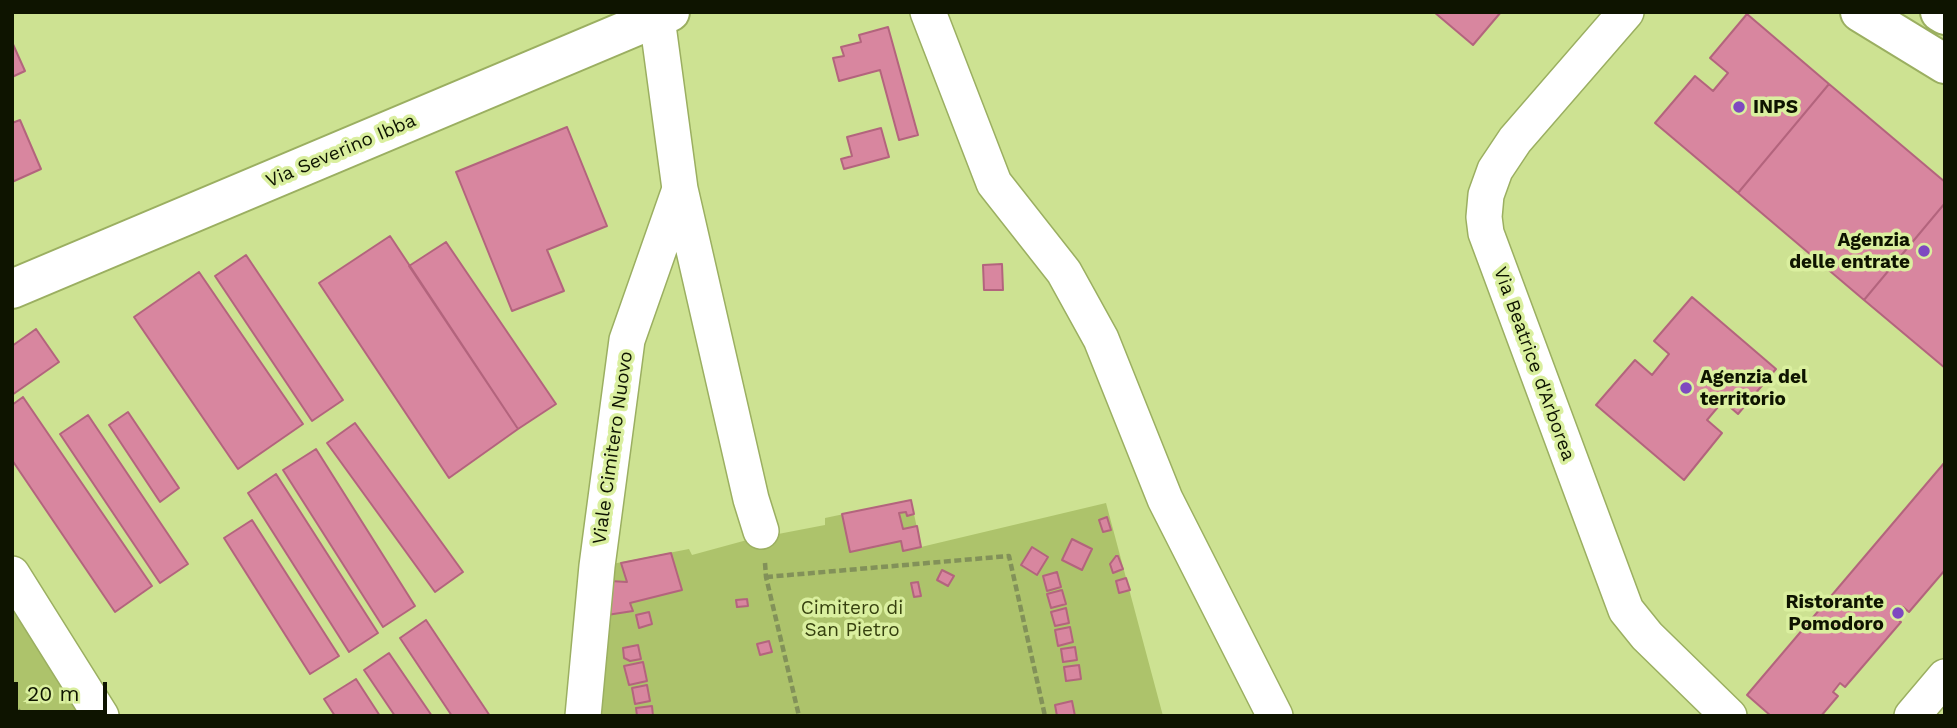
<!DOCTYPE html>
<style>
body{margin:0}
#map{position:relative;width:1957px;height:728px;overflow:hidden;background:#cde292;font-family:"Work Sans",sans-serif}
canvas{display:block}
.frame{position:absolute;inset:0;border:14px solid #0e1400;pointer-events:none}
.scale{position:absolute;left:14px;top:682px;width:93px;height:32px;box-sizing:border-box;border:4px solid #0e1400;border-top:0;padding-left:9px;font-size:21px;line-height:24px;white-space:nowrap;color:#0e1400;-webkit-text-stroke:5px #daef9f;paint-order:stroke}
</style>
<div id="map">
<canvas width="1957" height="728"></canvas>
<div class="frame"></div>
<div class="scale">20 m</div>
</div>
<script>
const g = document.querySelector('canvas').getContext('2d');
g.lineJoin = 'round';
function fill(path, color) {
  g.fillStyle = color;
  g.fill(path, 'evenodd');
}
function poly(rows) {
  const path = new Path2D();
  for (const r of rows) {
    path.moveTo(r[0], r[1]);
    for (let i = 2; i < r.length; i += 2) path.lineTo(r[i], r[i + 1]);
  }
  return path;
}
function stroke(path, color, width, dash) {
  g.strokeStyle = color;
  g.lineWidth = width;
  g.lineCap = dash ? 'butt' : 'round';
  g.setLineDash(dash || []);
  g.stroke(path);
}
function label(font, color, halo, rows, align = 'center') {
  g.font = font + ' "Work Sans",sans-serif';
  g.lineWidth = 7;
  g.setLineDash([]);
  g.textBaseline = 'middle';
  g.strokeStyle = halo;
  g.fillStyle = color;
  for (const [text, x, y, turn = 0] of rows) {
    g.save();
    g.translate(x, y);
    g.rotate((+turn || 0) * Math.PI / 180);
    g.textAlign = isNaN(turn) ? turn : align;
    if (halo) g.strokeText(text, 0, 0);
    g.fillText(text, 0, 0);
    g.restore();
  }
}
fill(poly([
 [911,500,921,547,1106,503,1163,716,599,716,612,564,689,549,692,555,747,540,825,525,825,518],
 [12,598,87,716,12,716]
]), '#adc36b');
const building = poly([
 [1434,12,1501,12,1473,45,1434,12],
 [1747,14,1829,84,1738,193,1655,123,1695,76,1713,91,1728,73,1710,58,1747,14],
 [888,27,918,135,899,140,880,70,839,81,833,58,844,56,841,47,861,42,859,35,888,27],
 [12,42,25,71,12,77,12,42],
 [1829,84,1945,182,1945,203,1864,300,1738,193,1829,84],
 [20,120,41,169,12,182,12,123,20,120],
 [567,127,607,226,547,250,564,291,512,311,456,172,567,127],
 [881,128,889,157,844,169,841,159,852,156,847,137,881,128],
 [1945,203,1945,368,1864,300,1945,203],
 [390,236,518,429,449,478,319,283,390,236],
 [446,242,556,404,518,429,409,266,446,242],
 [246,255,343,400,312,421,215,276,246,255],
 [1002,264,1003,290,984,290,983,265,1002,264],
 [199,272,303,424,238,469,134,317,199,272],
 [1692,297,1776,369,1738,414,1723,401,1707,420,1722,433,1684,480,1596,405,1635,360,1652,375,1669,354,1654,341,1692,297],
 [36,329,59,362,12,395,12,346,36,329],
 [23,397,152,586,115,612,12,460,12,405,23,397],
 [128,412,179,488,160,502,109,425,128,412],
 [88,415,188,564,160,583,60,434,88,415],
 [355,423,463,572,435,592,327,443,355,423],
 [316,449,415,606,383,627,283,470,316,449],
 [1945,462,1945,570,1909,612,1903,607,1895,617,1901,622,1845,687,1840,683,1833,692,1838,696,1821,716,1771,716,1747,695,1945,462],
 [276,474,378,633,349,652,248,493,276,474],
 [911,500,914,514,907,516,906,512,899,513,903,529,917,526,921,547,903,551,901,541,850,552,842,514,911,500],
 [1107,517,1111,530,1103,532,1099,520,1107,517],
 [252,520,339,656,310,674,224,538,252,520],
 [1072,539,1092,549,1082,570,1062,560,1072,539],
 [1032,547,1048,557,1037,575,1021,565,1032,547],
 [671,553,682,590,630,603,633,611,607,615,610,581,627,582,621,563,671,553],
 [1116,556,1118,556,1123,569,1113,573,1110,564,1116,556],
 [942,570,954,576,948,586,937,580,942,570],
 [1057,572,1061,587,1047,591,1043,576,1057,572],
 [1126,578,1130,590,1119,593,1116,581,1126,578],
 [918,582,921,596,914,597,911,583,918,582],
 [1062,590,1066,604,1051,608,1047,594,1062,590],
 [747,599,748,606,737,607,736,600,747,599],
 [1066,608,1069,623,1055,626,1051,612,1066,608],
 [649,612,652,624,639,628,636,615,649,612],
 [426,620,490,716,452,716,400,638,426,620],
 [1070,627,1073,642,1058,646,1055,630,1070,627],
 [769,641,772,652,760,655,757,644,769,641],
 [638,645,641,659,630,661,624,658,623,648,638,645],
 [1075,647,1077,660,1063,662,1061,649,1075,647],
 [389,653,432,716,395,716,364,670,389,653],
 [643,662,647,681,629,685,624,666,643,662],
 [1079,665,1081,679,1066,681,1064,667,1079,665],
 [356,679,380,716,335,716,324,699,356,679],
 [647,685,650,701,635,704,632,688,647,685],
 [1072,701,1075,716,1057,716,1055,705,1072,701],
 [652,706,653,716,637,716,636,708,652,706]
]);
fill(building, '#d8869f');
stroke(building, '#b3647d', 2);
const minor = poly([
 [654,12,657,18,680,189,751,499,761,531],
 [928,12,994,183,1064,272,1101,339,1165,499,1275,716],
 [1626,12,1515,140,1495,170,1486,195,1484,217,1486,233,1626,610,1647,636,1729,716],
 [12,574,101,716],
 [583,716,597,566,627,340,680,189],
 [1912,716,1945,677]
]);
const tertiary = poly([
 [1860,12,1945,64],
 [1940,12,1945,15],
 [12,289,670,12]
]);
stroke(minor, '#9baf61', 38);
stroke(tertiary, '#9baf61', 42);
stroke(poly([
 [765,563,766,577,799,716],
 [766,577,1009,556,1045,716],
 [12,701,22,716]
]), '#829159', 4.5, [7, 3.5]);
stroke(minor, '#fff', 35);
stroke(tertiary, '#fff', 38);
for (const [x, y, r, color] of [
 [1739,107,7,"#7e49c0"],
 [1924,251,7,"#7e49c0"],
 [1686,388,7,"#7e49c0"],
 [1898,613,7,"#7e49c0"]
]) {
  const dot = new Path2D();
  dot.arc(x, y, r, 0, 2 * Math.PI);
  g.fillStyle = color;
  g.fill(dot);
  stroke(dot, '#daef9f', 2.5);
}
label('bold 19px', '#0e1400', '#daef9f', [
 ["INPS",1753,107],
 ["Agenzia",1910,240,"right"],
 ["delle entrate",1910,262,"right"],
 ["Agenzia del",1700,377],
 ["territorio",1700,399],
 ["Ristorante",1884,602,"right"],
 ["Pomodoro",1884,624,"right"]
], 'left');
label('19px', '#0e1400', '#daef9f', [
 ["Via Severino Ibba",341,151,-23],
 ["Via Beatrice d'Arborea",1534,364,70],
 ["Viale Cimitero Nuovo",613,448,-82]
]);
label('19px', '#36410f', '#daef9f', [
 ["Cimitero di",852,608],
 ["San Pietro",852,630]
]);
</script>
